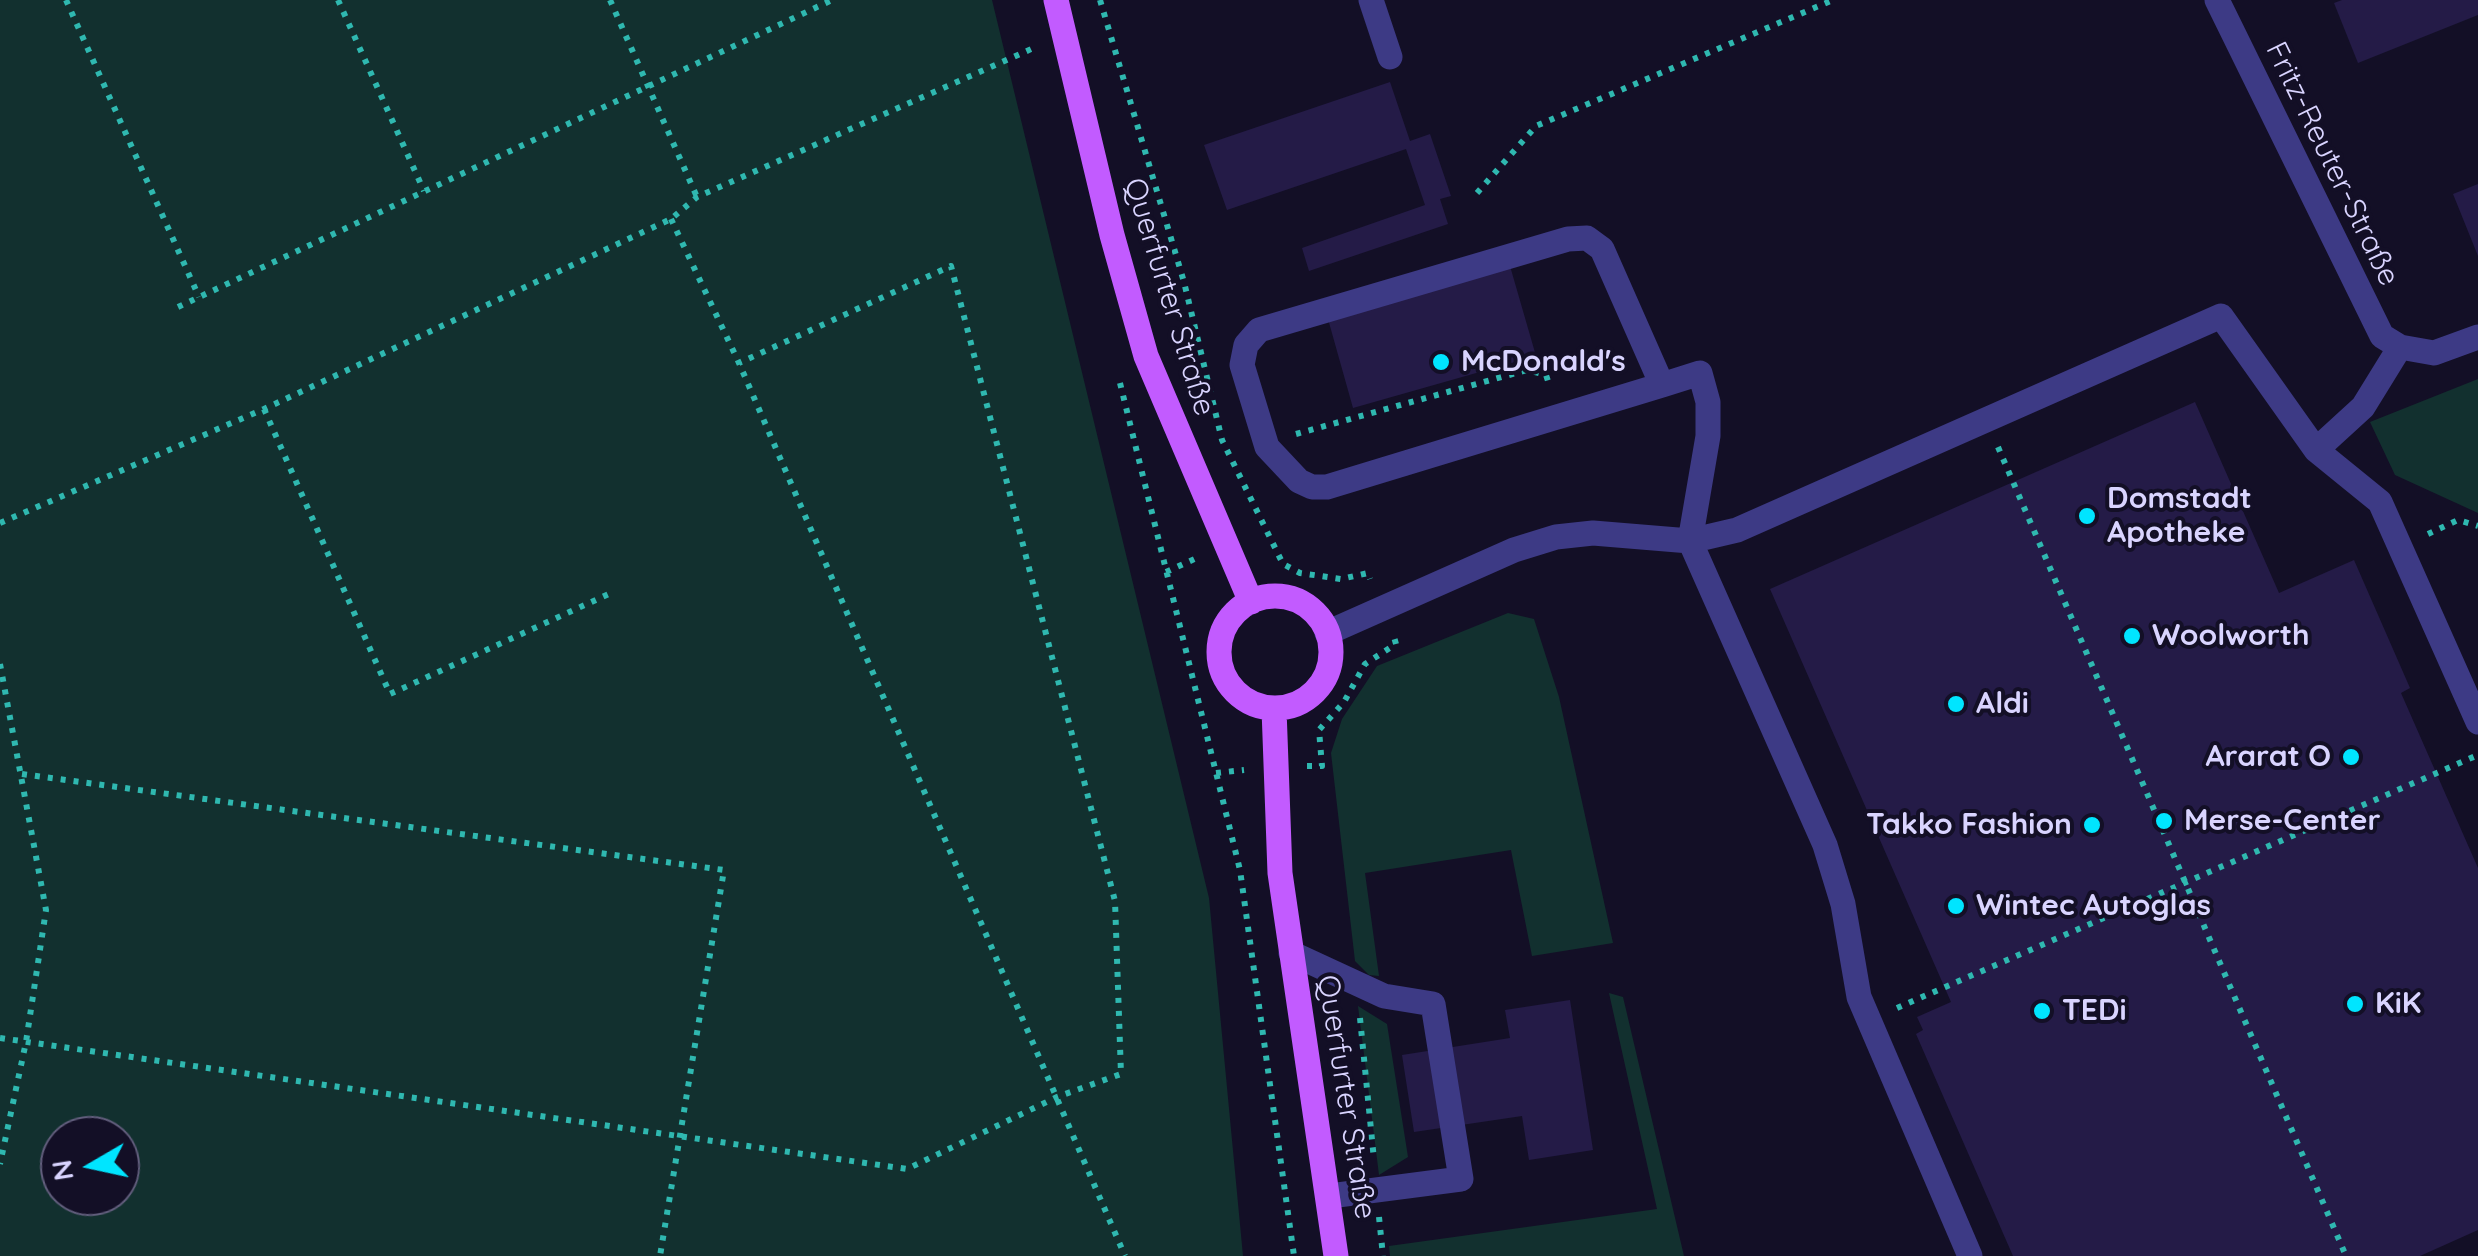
<!DOCTYPE html>
<meta charset="utf-8">
<style>
body{margin:0}
#map{position:relative;width:2478px;height:1256px;overflow:hidden;background:#130f26;font-family:Quicksand,sans-serif}
canvas{display:block}
.north{position:absolute;left:40px;top:1116px;width:100px;height:100px;box-sizing:border-box;background:#130f26;border:2px solid #625e7d;border-radius:50%;rotate:261deg;font-size:28px;font-weight:700;line-height:40px;text-align:center;color:#d9d4ff}
.north::after{content:'';display:block;margin:auto;width:35px;height:45px;background:#00e5ff;clip-path:polygon(50% 0,100% 100%,50% 72%,0 100%)}
</style>
<div id="map">
<canvas width="2478" height="1256"></canvas>
<div class="north">N</div>
</div>
<script>
const g = document.querySelector('canvas').getContext('2d');
g.lineJoin = 'round';
function fill(path, color) {
  g.fillStyle = color;
  g.fill(path, 'evenodd');
}
function poly(rows) {
  const path = new Path2D();
  for (const r of rows) {
    if (r.length === 3) {
      path.moveTo(r[0] + r[2], r[1]);
      path.arc(r[0], r[1], r[2], 0, 2 * Math.PI);
      continue;
    }
    path.moveTo(r[0], r[1]);
    for (let i = 2; i < r.length; i += 2) path.lineTo(r[i], r[i + 1]);
  }
  return path;
}
function stroke(path, color, width, dash) {
  g.strokeStyle = color;
  g.lineWidth = width;
  g.lineCap = dash ? 'butt' : 'round';
  g.setLineDash(dash || []);
  g.stroke(path);
}
function label(font, color, halo, rows, align = 'center') {
  g.font = font + ' Quicksand,sans-serif';
  g.lineWidth = 8;
  g.setLineDash([]);
  g.textBaseline = 'middle';
  g.strokeStyle = halo;
  g.fillStyle = color;
  for (const [text, x, y, turn = 0] of rows) {
    g.save();
    g.translate(x, y);
    g.rotate((+turn || 0) * Math.PI / 180);
    g.textAlign = isNaN(turn) ? turn : align;
    if (halo) g.strokeText(text, 0, 0);
    g.fillText(text, 0, 0);
    g.restore();
  }
}
fill(poly([
 [0,0,992,0,1209,898,1243,1256,0,1256],
 [60,1136,120,1136,120,1196,60,1196],
 [2478,379,2478,513,2395,475,2370,422],
 [1508,613,1534,619,1559,697,1613,943,1532,956,1511,850,1365,873,1379,976,1369,975,1355,961,1331,753,1342,719,1377,666],
 [1609,993,1623,997,1684,1256,1390,1256,1389,1246,1657,1209],
 [1358,1006,1387,1024,1408,1157,1379,1175]
]), '#12302f');
fill(poly([
 [2342,0,2478,0,2478,15,2358,63,2334,3],
 [1390,82,1410,141,1430,134,1451,196,1440,199,1448,224,1309,271,1302,248,1425,205,1406,149,1227,210,1204,145],
 [2478,184,2478,256,2453,194],
 [1510,266,1536,356,1353,408,1328,319],
 [2195,402,2279,593,2354,560,2410,688,2401,693,2478,868,2478,1230,2420,1256,2013,1256,1916,1034,1923,1030,1917,1017,1951,1002,1770,589],
 [1570,1000,1593,1150,1529,1160,1522,1116,1414,1132,1402,1055,1510,1038,1505,1010]
]), '#241b47');
stroke(poly([
 [66,0,199,297],
 [338,0,424,191],
 [610,0,697,197],
 [1100,0,1184,282,1222,440,1283,564,1300,573,1341,579,1368,573,1370,579],
 [1477,193,1536,126,1833,0],
 [671,219,739,363,1125,1256],
 [178,307,832,0],
 [1120,383,1240,870,1294,1256],
 [264,409,390,694,611,593],
 [1296,434,1527,370,1546,375,1550,387],
 [1998,447,2346,1256],
 [0,523,264,409,671,219,697,197,1038,46],
 [2428,534,2458,520,2478,526],
 [1166,572,1201,556],
 [0,664,46,910,26,1042,0,1164],
 [1307,766,1322,766,1319,730,1344,702,1365,664,1396,644,1394,637],
 [1216,773,1244,770],
 [22,774,724,870,660,1256],
 [1897,1008,2478,755],
 [1360,1018,1374,1160],
 [0,1038,907,1169,1057,1097,1121,1074,1115,901,951,266,739,363],
 [1379,1217,1383,1256]
]), '#2fb8b0', 6, [5, 8]);
stroke(poly([
 [1371,0,1390,57],
 [2217,0,2382,336,2400,347,2434,353,2478,337],
 [1662,385,1602,249,1587,238,1568,239,1259,330,1246,345,1242,365,1267,447,1299,481,1312,487,1327,487,1662,385,1700,373,1708,402,1708,436,1690,541,1825,845,1843,904,1859,997,1970,1256],
 [2316,450,2363,407,2400,347],
 [1327,633,1514,550,1556,537,1593,533,1690,541,1737,530,2221,316,2316,450,2380,502,2478,722],
 [1291,953,1384,996,1433,1004,1461,1179,1330,1196]
]), '#3d3a85', 25);
stroke(poly([
 [1056,0,1112,235,1146,356,1251,602],
 [1275,652,56],
 [1274,709,1280,873,1336,1256]
]), '#c25bff', 25);
for (const [x, y, r, color] of [
 [1441,362,10,"#00e5ff"],
 [2087,516,10,"#00e5ff"],
 [2132,636,10,"#00e5ff"],
 [1956,704,10,"#00e5ff"],
 [2351,757,10,"#00e5ff"],
 [2164,821,10,"#00e5ff"],
 [2092,825,10,"#00e5ff"],
 [1956,906,10,"#00e5ff"],
 [2355,1004,10,"#00e5ff"],
 [2042,1011,10,"#00e5ff"]
]) {
  const dot = new Path2D();
  dot.arc(x, y, r, 0, 2 * Math.PI);
  g.fillStyle = color;
  g.fill(dot);
  stroke(dot, '#130f26', 4);
}
label('30px', '#d9d4ff', '#130f26', [
 ["Fritz-Reuter-Straße",2332,164,64],
 ["Querfurter Straße",1169,297,73],
 ["Querfurter Straße",1346,1097,81]
]);
label('bold 30px', '#d9d4ff', '#130f26', [
 ["McDonald's",1461,362],
 ["Domstadt",2107,499],
 ["Apotheke",2107,533],
 ["Woolworth",2152,636],
 ["Aldi",1976,704],
 ["Ararat O",2331,757,"right"],
 ["Merse-Center",2184,821],
 ["Takko Fashion",2072,825,"right"],
 ["Wintec Autoglas",1976,906],
 ["KiK",2375,1004],
 ["TEDi",2062,1011]
], 'left');
</script>
